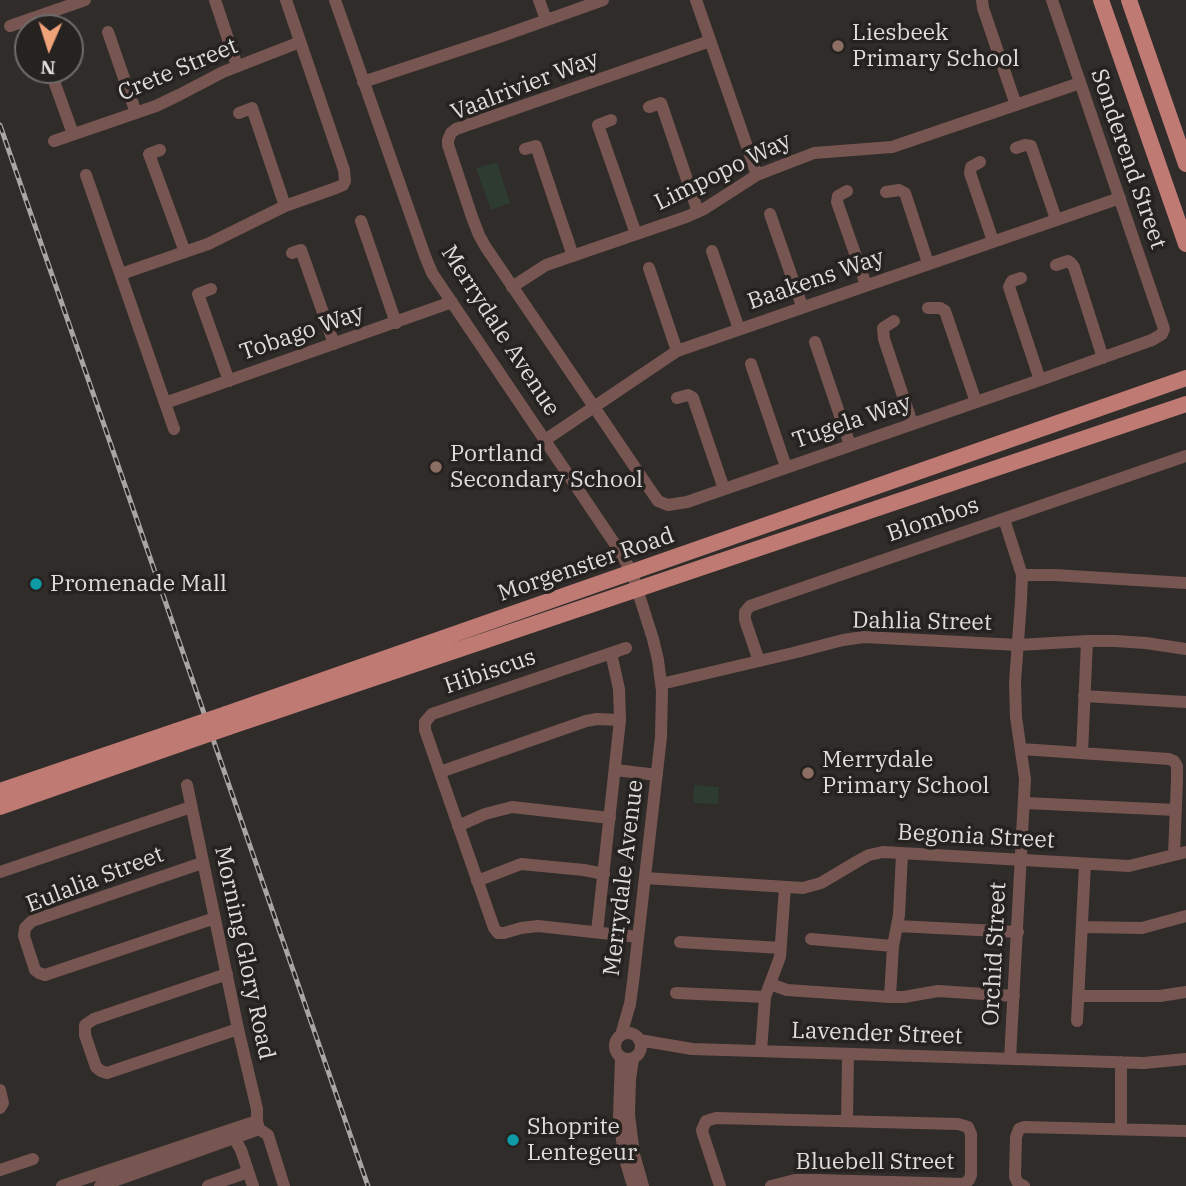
<!DOCTYPE html>
<style>
body{margin:0}
#map{position:relative;width:1186px;height:1186px;overflow:hidden;background:#2f2c2a;font-family:"IBM Plex Serif",serif}
canvas{display:block}
.north{position:absolute;left:14px;top:14px;width:70px;height:70px;box-sizing:border-box;background:#252220;border:2px solid #6f6d6b;border-radius:50%;rotate:183deg;font-size:19px;font-weight:700;line-height:28px;text-align:center;color:#dfdddc}
.north::after{content:'';display:block;margin:auto;width:24px;height:32px;background:#f0a279;clip-path:polygon(50% 0,100% 100%,50% 72%,0 100%)}
</style>
<div id="map">
<canvas width="1186" height="1186"></canvas>
<div class="north">N</div>
</div>
<script>
const g = document.querySelector('canvas').getContext('2d');
g.lineJoin = 'round';
function fill(path, color) {
  g.fillStyle = color;
  g.fill(path, 'evenodd');
}
function poly(rows) {
  const path = new Path2D();
  for (const r of rows) {
    if (r.length === 3) {
      path.moveTo(r[0] + r[2], r[1]);
      path.arc(r[0], r[1], r[2], 0, 2 * Math.PI);
      continue;
    }
    path.moveTo(r[0], r[1]);
    for (let i = 2; i < r.length; i += 2) path.lineTo(r[i], r[i + 1]);
  }
  return path;
}
function stroke(path, color, width, dash) {
  g.strokeStyle = color;
  g.lineWidth = width;
  g.lineCap = dash ? 'butt' : 'round';
  g.setLineDash(dash || []);
  g.stroke(path);
}
function label(font, color, halo, rows, align = 'center') {
  g.font = font + ' "IBM Plex Serif",serif';
  g.lineWidth = 7;
  g.setLineDash([]);
  g.textBaseline = 'middle';
  g.strokeStyle = halo;
  g.fillStyle = color;
  for (const [text, x, y, turn = 0] of rows) {
    g.save();
    g.translate(x, y);
    g.rotate((+turn || 0) * Math.PI / 180);
    g.textAlign = isNaN(turn) ? turn : align;
    if (halo) g.strokeText(text, 0, 0);
    g.fillText(text, 0, 0);
    g.restore();
  }
}
fill(poly([
 [497,162,510,203,491,210,476,168],
 [694,785,719,787,718,804,693,803]
]), '#2d3b30');
stroke(poly([
 [215,0,237,66],
 [335,0,425,256,432,273,621,553,632,573,653,639,658,660,662,691,661,737,633,982,630,1004,621,1035],
 [539,0,546,20],
 [696,0,757,175],
 [982,0,983,8,1016,105],
 [10,26,85,0],
 [108,32,136,113],
 [710,41,456,129,451,133,448,140,448,145,472,217,479,235,485,246,649,488,658,501,668,505,687,502,1040,380,1152,340,1162,334,1164,329,1162,323,1052,0],
 [50,70,73,134],
 [363,82,499,37,603,0],
 [649,107,661,103,698,212],
 [239,113,252,108,285,206],
 [611,120,598,125,636,234],
 [54,141,156,106,179,95,223,72,300,42],
 [1016,148,1025,145,1031,146,1056,219],
 [525,149,536,146,573,256],
 [160,150,149,154,185,252],
 [980,162,971,167,970,173,993,241],
 [86,175,174,429],
 [847,191,838,196,837,202,866,285],
 [886,192,899,190,905,193,928,263],
 [770,214,802,306],
 [361,221,396,323],
 [712,251,739,329],
 [292,253,301,250,334,344],
 [1056,265,1068,261,1071,263,1074,267,1103,358],
 [649,268,677,351],
 [121,274,208,244,285,206,336,188,343,185,345,181,344,170,286,0],
 [1021,278,1012,281,1009,287,1040,380],
 [512,287,546,265,686,217,704,209,757,175,814,153,892,147,1080,83],
 [211,289,198,294,229,381],
 [928,308,940,308,945,311,976,402],
 [894,321,883,328,884,339,912,423],
 [815,342,850,445],
 [751,364,786,467],
 [677,398,688,395,693,398,724,489],
 [165,403,452,302],
 [545,440,677,351,1120,198],
 [1004,519,1022,575,1021,601,1015,682,1016,717,1025,779,1010,1059],
 [1022,575,1054,575,1186,583],
 [626,648,432,714,425,722,425,730,494,928,498,933,504,933,521,928,538,926,638,937],
 [759,661,745,620,745,612,750,606,1186,456],
 [661,684,793,653,843,640,864,637,1018,645,1087,641,1115,641,1146,643,1186,649],
 [1084,696,1186,702],
 [1021,749,1169,759,1174,761,1177,766,1177,780,1174,855],
 [1082,753,1087,641],
 [616,770,657,775],
 [440,772,586,721,597,719,620,720],
 [187,785,238,1029,257,1109,257,1121,259,1129],
 [1025,803,1176,810],
 [458,826,485,814,512,807,610,818],
 [202,863,32,921,25,928,24,936,35,970,39,973,45,975,215,918],
 [0,872,191,807],
 [645,878,803,888,821,883,858,861,869,855,883,852,1129,866,1186,852],
 [477,881,521,864,584,870,604,874],
 [897,926,1018,932],
 [1083,927,1142,928,1186,916],
 [597,932,620,720,619,689,611,653],
 [811,939,893,946],
 [680,942,781,948],
 [227,974,94,1019,85,1025,85,1035,96,1067,101,1071,107,1073,238,1029],
 [770,984,787,990,890,997,904,997,938,991,1014,996],
 [676,993,765,997],
 [1078,996,1160,996,1186,992],
 [890,997,893,946,899,915,902,854],
 [1077,1021,1085,864],
 [628,1046,13],
 [639,1040,692,1049,1144,1063,1186,1059],
 [761,1051,765,997,780,957,785,887],
 [621,1058,619,1116,624,1156,633,1186],
 [633,1059,630,1079,629,1115,634,1154,643,1186],
 [0,1090,3,1103,0,1108],
 [847,1121,848,1054],
 [259,1129,268,1135,284,1186],
 [1121,1129,1121,1062],
 [231,1132,241,1150,253,1186],
 [0,1170,33,1159],
 [62,1186,257,1121],
 [100,1186,259,1129],
 [208,1186,248,1172],
 [720,1186,703,1134,702,1130,706,1121,716,1118,958,1124,968,1127,971,1134,971,1175,969,1180,964,1184,817,1180,795,1180,771,1186],
 [1024,1186,1018,1183,1015,1177,1016,1137,1019,1129,1024,1127,1186,1131]
]), '#775551', 12);
stroke(poly([
 [1101,0,1186,244],
 [1129,0,1186,164],
 [226,714,1186,378],
 [229,727,1186,404],
 [0,791,176,731],
 [0,807,180,744]
]), '#bf7a73', 16);
const rail = poly([
 [0,125,368,1186]
]);
stroke(rail, '#a8a5a4', 5);
stroke(rail, '#252220', 2.5, [8]);
stroke(poly([
 [176,731,226,714],
 [180,744,229,727]
]), '#bf7a73', 16);
for (const [x, y, r, color] of [
 [838,46,7,"#8d6e63"],
 [436,467,7,"#8d6e63"],
 [36,584,7,"#0f9aa8"],
 [808,773,7,"#8d6e63"],
 [513,1140,7,"#0f9aa8"]
]) {
  const dot = new Path2D();
  dot.arc(x, y, r, 0, 2 * Math.PI);
  g.fillStyle = color;
  g.fill(dot);
  stroke(dot, '#252220', 2.5);
}
label('23px', '#dfdddc', '#252220', [
 ["Liesbeek",852,33],
 ["Primary School",852,59],
 ["Portland",450,454],
 ["Secondary School",450,480],
 ["Promenade Mall",50,584],
 ["Merrydale",822,760],
 ["Primary School",822,786],
 ["Shoprite",527,1127],
 ["Lentegeur",527,1153]
], 'left');
label('23px', '#dfdddc', '#252220', [
 ["Crete Street",178,70,-23],
 ["Vaalrivier Way",525,86,-21],
 ["Sonderend Street",1128,159,71],
 ["Limpopo Way",723,172,-26],
 ["Baakens Way",816,280,-19],
 ["Merrydale Avenue",500,331,57],
 ["Tobago Way",302,333,-19],
 ["Tugela Way",852,422,-19],
 ["Blombos",933,520,-19],
 ["Morgenster Road",586,565,-19],
 ["Dahlia Street",922,622,1],
 ["Hibiscus",490,672,-19],
 ["Begonia Street",976,837,3],
 ["Merrydale Avenue",624,878,-83],
 ["Eulalia Street",95,880,-21],
 ["Morning Glory Road",244,953,78],
 ["Orchid Street",995,954,-87],
 ["Lavender Street",877,1034,2],
 ["Bluebell Street",875,1162]
]);
</script>
